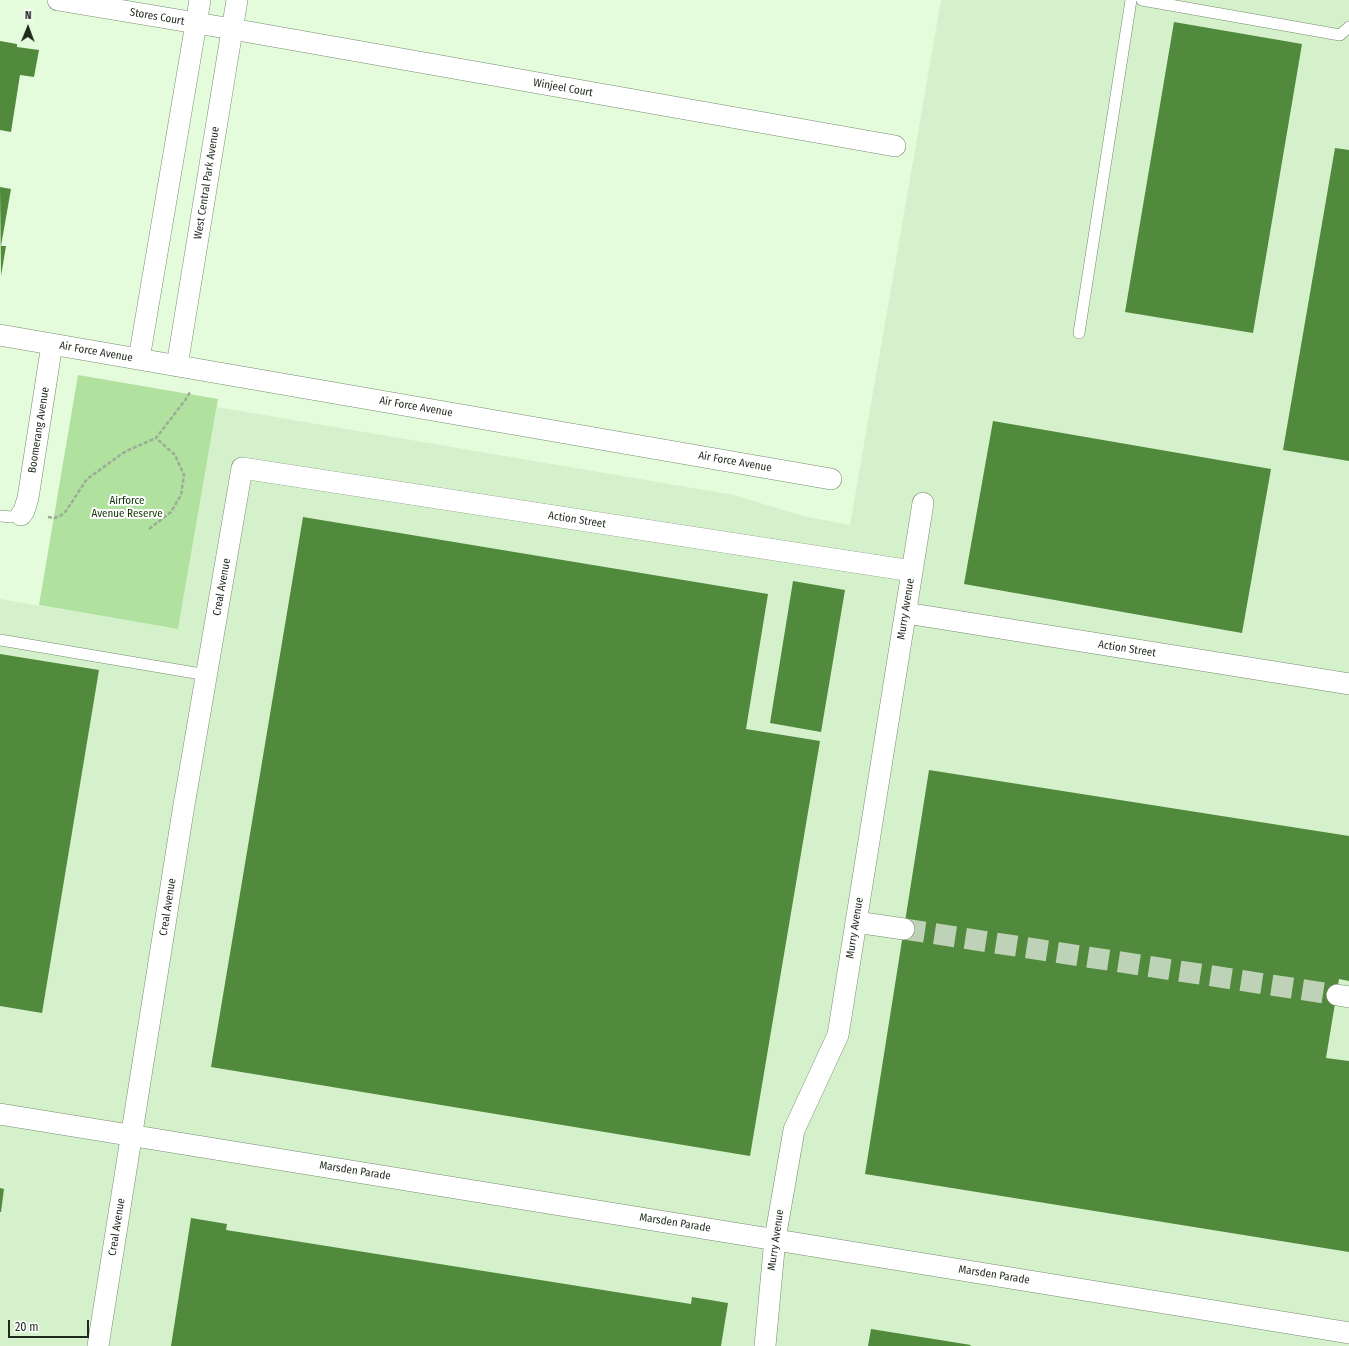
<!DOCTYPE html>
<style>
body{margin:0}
#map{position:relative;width:1349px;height:1346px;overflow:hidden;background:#e4fcdc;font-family:"Fira Sans Condensed",sans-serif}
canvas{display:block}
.north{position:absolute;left:8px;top:8px;width:40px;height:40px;-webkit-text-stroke:3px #fff;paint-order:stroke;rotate:1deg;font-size:11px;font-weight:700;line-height:16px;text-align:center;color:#1f281c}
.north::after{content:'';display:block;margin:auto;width:14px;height:18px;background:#1f281c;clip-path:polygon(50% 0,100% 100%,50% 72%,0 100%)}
.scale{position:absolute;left:8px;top:1320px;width:81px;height:18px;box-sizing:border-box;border:2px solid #1f281c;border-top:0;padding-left:5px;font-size:12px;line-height:14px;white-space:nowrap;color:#1f281c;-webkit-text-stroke:3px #fff;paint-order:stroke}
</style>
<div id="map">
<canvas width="1349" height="1346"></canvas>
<div class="north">N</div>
<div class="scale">20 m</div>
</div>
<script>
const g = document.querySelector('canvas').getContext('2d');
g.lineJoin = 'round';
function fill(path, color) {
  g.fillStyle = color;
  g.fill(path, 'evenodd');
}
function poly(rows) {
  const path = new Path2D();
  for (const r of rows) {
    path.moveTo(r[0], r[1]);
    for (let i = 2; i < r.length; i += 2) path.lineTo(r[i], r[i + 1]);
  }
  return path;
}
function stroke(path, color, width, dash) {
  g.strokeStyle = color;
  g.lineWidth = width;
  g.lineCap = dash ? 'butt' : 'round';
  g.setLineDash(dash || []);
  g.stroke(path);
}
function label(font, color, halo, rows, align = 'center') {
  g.font = font + ' "Fira Sans Condensed",sans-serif';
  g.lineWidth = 4;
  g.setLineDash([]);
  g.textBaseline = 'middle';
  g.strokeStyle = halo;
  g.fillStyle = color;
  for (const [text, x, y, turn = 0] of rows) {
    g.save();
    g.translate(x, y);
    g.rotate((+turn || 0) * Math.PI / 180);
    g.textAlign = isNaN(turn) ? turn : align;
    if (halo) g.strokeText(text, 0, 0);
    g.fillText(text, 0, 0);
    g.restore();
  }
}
fill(poly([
 [941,0,1349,0,1349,1346,0,1346,0,599,178,629,217,407,734,495,803,516,850,525]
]), '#d5f1cb');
fill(poly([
 [78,375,218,399,178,629,39,605]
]), '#b0e19f');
fill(poly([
 [1174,22,1302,44,1253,333,1125,312],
 [0,41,17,44,17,47,39,50,34,77,20,75,11,132,0,130],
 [1335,148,1349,150,1349,461,1283,450],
 [0,187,11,189,1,246,6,246,1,276],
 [993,421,1271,469,1242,633,964,584],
 [303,517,768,594,746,729,820,741,750,1156,211,1067],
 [793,581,845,590,821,732,770,723],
 [0,654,99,670,42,1013,0,1006],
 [929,770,1349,836,1349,981,1339,979,1326,1058,1349,1061,1349,1252,865,1174],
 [0,1188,4,1189,1,1212,0,1212],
 [191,1218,227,1224,226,1230,691,1304,692,1297,728,1303,721,1346,171,1346],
 [871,1329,971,1345,970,1346,868,1346]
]), '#518a3c');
stroke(poly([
 [904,929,1337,995]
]), '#bdd2b6', 21, [21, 10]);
const lane = poly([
 [1142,0,1340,35,1349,27],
 [1079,333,1131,0],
 [0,516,12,517,21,515],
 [0,640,207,675]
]);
const street = poly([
 [58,0,232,29,895,146],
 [0,335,831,479],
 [139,359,200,0],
 [177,366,237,0],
 [21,515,24,511,28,498,52,344],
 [906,613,1349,684],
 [856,922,904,929],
 [1337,995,1349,997],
 [0,1114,1349,1333],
 [98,1346,183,811,242,468,912,571],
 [765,1346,775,1239,794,1130,838,1035,923,503]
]);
stroke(lane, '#768b6f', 12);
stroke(street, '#768b6f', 22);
stroke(poly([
 [48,517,54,518,60,516,66,511,87,479,126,451,156,438,186,399,190,392],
 [149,529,171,512,181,495,184,475,175,455,156,438]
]), '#9bad95', 2.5, [4, 2]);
stroke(lane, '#fff', 11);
stroke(street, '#fff', 21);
label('11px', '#1f281c', '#fff', [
 ["Stores Court",157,17,10],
 ["Winjeel Court",563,88,10],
 ["West Central Park Avenue",207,183,-81],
 ["Air Force Avenue",96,352,10],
 ["Air Force Avenue",416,407,10],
 ["Boomerang Avenue",39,430,-81],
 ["Air Force Avenue",735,462,10],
 ["Action Street",577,520,9],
 ["Creal Avenue",222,587,-80],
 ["Murry Avenue",906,609,-81],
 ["Action Street",1127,649,9],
 ["Creal Avenue",168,907,-81],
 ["Murry Avenue",855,928,-81],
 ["Marsden Parade",355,1171,9],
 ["Marsden Parade",675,1223,9],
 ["Creal Avenue",117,1227,-81],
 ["Murry Avenue",776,1240,-82],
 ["Marsden Parade",994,1275,9]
]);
label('11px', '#0e3500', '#fff', [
 ["Airforce",127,501],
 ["Avenue Reserve",127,514]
]);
</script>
